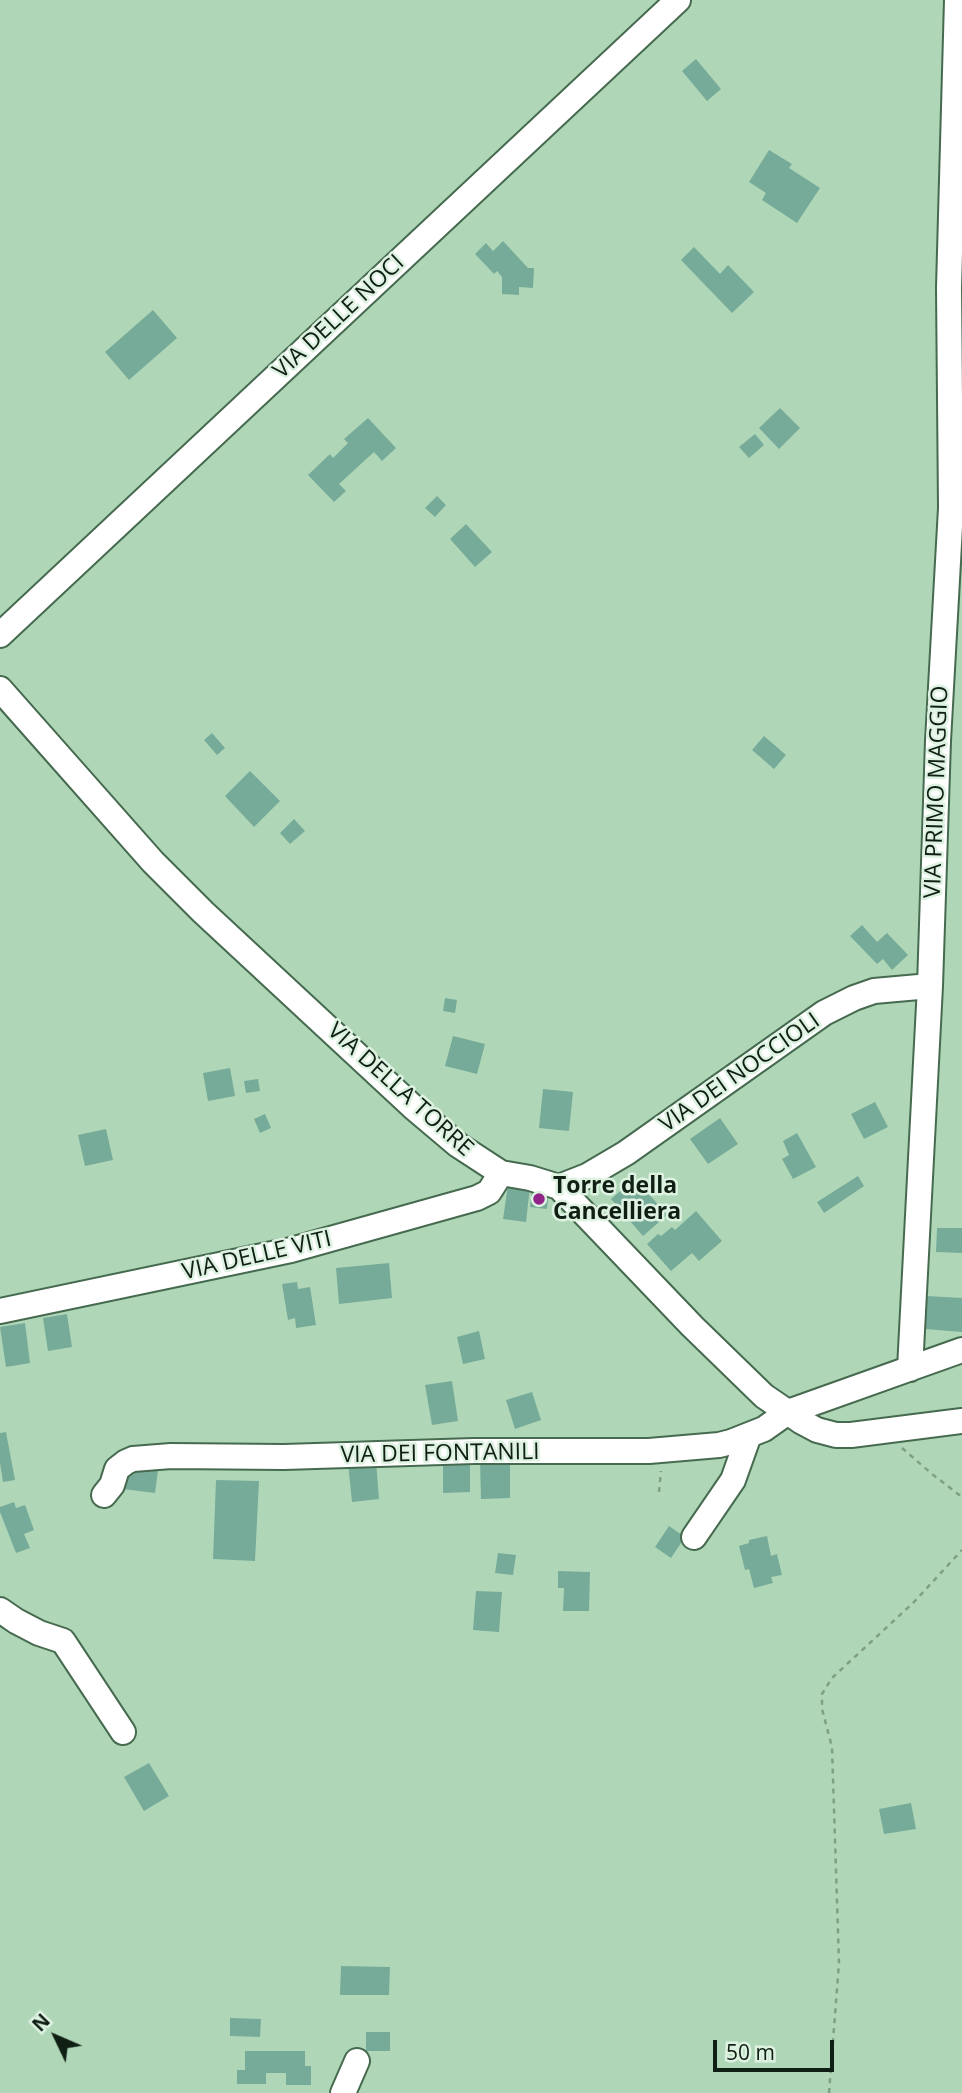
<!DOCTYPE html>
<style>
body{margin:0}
#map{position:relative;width:962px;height:2093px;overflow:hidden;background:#afd7b7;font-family:"Open Sans",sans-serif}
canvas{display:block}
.north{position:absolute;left:21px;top:2002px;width:70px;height:70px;-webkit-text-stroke:5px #def2e2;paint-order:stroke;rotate:314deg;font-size:19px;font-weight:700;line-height:28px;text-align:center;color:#101f14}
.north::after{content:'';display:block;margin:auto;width:24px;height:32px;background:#101f14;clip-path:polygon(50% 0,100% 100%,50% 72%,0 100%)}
.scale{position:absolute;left:713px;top:2040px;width:121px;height:32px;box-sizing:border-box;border:4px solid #101f14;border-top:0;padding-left:9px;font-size:21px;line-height:24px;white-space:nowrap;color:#101f14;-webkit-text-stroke:5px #def2e2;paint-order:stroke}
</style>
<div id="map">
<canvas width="962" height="2093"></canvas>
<div class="north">N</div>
<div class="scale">50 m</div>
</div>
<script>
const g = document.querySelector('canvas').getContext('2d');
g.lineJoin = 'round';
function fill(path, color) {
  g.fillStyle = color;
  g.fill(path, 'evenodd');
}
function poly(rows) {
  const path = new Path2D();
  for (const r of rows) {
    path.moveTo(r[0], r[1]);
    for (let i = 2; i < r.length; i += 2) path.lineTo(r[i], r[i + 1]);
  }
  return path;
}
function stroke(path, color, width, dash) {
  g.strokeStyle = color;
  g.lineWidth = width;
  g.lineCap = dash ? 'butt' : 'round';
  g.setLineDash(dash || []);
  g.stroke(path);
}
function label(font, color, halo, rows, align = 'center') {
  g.font = font + ' "Open Sans",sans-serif';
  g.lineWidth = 5;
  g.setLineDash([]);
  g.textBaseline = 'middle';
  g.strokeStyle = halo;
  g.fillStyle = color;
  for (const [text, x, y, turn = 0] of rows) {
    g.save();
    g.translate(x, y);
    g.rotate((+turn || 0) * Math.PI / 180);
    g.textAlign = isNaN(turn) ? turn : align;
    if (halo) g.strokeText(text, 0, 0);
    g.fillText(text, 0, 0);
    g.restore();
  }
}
fill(poly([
 [696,59,721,89,707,101,682,71],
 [769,150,792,164,789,168,820,188,797,223,762,200,766,193,749,182],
 [503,241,528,268,534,268,533,288,519,287,519,295,502,294,502,277,497,271,494,274,475,254,486,243,493,251],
 [694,247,720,274,728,265,754,292,732,313,681,260],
 [153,310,177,338,129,380,105,352],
 [780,408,800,428,779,449,759,428],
 [368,418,396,448,382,461,374,452,339,484,346,491,334,502,308,475,330,454,333,458,348,443,344,439],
 [755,434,764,445,749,458,739,447],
 [437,496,446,505,435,517,425,508],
 [466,524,492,552,475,567,450,539],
 [212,733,225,748,217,755,204,740],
 [764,736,786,755,774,769,752,750],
 [250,771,280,801,254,827,225,796],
 [294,819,305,831,290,844,280,833],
 [862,925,877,942,887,933,908,955,892,970,883,959,877,964,850,936],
 [445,998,457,1000,455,1013,443,1011],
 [453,1036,485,1044,477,1074,445,1066],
 [230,1068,235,1096,208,1101,203,1073],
 [258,1079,260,1091,246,1093,244,1081],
 [543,1089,573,1092,569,1131,539,1128],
 [875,1102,888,1127,864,1139,851,1114],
 [265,1114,271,1128,260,1133,254,1119],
 [720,1118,738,1144,708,1164,690,1139],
 [106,1129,113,1160,85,1166,78,1135],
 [797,1133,816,1167,793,1179,782,1159,789,1155,783,1141],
 [858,1176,864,1186,824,1213,817,1202],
 [635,1178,667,1215,643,1236,611,1199],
 [508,1185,530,1187,526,1222,503,1219],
 [532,1188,549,1190,547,1209,530,1207],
 [696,1211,722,1241,699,1261,692,1253,671,1271,647,1244,658,1234,661,1236,672,1227,675,1230],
 [937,1228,962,1228,962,1253,936,1252],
 [389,1263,392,1298,339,1304,336,1268],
 [297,1282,298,1289,310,1287,316,1325,296,1328,295,1318,288,1320,282,1284],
 [927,1296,962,1298,962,1332,925,1329],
 [67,1314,72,1347,48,1351,43,1318],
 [25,1323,30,1363,6,1367,0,1327],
 [479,1331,485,1359,463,1364,457,1337],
 [452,1381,458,1421,432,1425,425,1385],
 [532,1392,541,1420,515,1429,506,1400],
 [6,1432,15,1480,3,1482,0,1463,0,1433],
 [376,1461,379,1499,352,1502,348,1463],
 [480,1461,510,1461,510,1498,481,1499],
 [443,1465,470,1465,470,1492,443,1493],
 [126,1466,158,1470,155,1493,123,1489],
 [216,1480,259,1481,255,1561,213,1559],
 [14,1502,16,1508,25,1505,34,1530,24,1534,30,1548,16,1553,0,1512,0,1507],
 [669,1526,685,1537,671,1558,655,1547],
 [767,1536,771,1556,777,1554,782,1575,771,1577,773,1583,754,1588,749,1569,745,1570,739,1546,749,1543,749,1540],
 [498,1553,516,1555,513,1575,495,1573],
 [558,1571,590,1572,589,1611,563,1611,564,1588,558,1588],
 [476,1591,502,1592,499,1632,473,1630],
 [149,1763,169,1796,144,1811,124,1777],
 [911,1803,916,1829,884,1834,879,1809],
 [341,1966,390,1967,389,1995,340,1995],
 [230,2018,261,2019,260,2037,230,2036],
 [366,2032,390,2032,390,2051,366,2051],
 [245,2051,305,2051,305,2066,311,2066,311,2085,286,2085,286,2073,266,2073,266,2084,237,2084,237,2070,245,2070]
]), '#77ab99');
const minor = poly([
 [0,635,678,0],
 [0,689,153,862,203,912,413,1107,458,1145,501,1173,530,1178,559,1187,692,1326,764,1396,802,1422,817,1430,836,1435,851,1435,962,1421],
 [559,1187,587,1176,626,1153,824,1013,854,998,874,991,930,986],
 [0,1311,291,1250,477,1198,489,1192,501,1173],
 [910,1369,930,986,938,741,951,508,949,288,957,0],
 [104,1495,112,1485,117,1469,126,1462,133,1459,171,1456,284,1457,474,1451,649,1451,719,1445,731,1442,764,1429,788,1412,962,1350],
 [694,1537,733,1480,749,1435],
 [0,1610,16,1621,39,1633,63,1641,123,1732],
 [343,2093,357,2061]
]);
stroke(minor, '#466a4f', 28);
stroke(poly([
 [902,1448,932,1474,962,1497],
 [659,1492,661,1471],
 [829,2093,839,1963,832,1747,822,1709,822,1694,832,1678,914,1602,962,1550]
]), '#7f9f85', 2.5, [5, 5]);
stroke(minor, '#fff', 24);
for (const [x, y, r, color] of [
 [539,1199,7,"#902488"]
]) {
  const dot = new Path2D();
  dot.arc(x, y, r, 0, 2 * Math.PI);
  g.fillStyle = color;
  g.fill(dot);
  stroke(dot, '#def2e2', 2.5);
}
label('23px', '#101f14', '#def2e2', [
 ["VIA DELLE NOCI",339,317,-43],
 ["VIA PRIMO MAGGIO",937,792,-88],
 ["VIA DEI NOCCIOLI",740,1073,-35],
 ["VIA DELLA TORRE",400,1090,42],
 ["VIA DELLE VITI",257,1256,-13],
 ["VIA DEI FONTANILI",440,1454,-1]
]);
label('bold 23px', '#101f14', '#def2e2', [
 ["Torre della",553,1186],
 ["Cancelliera",553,1212]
], 'left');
</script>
